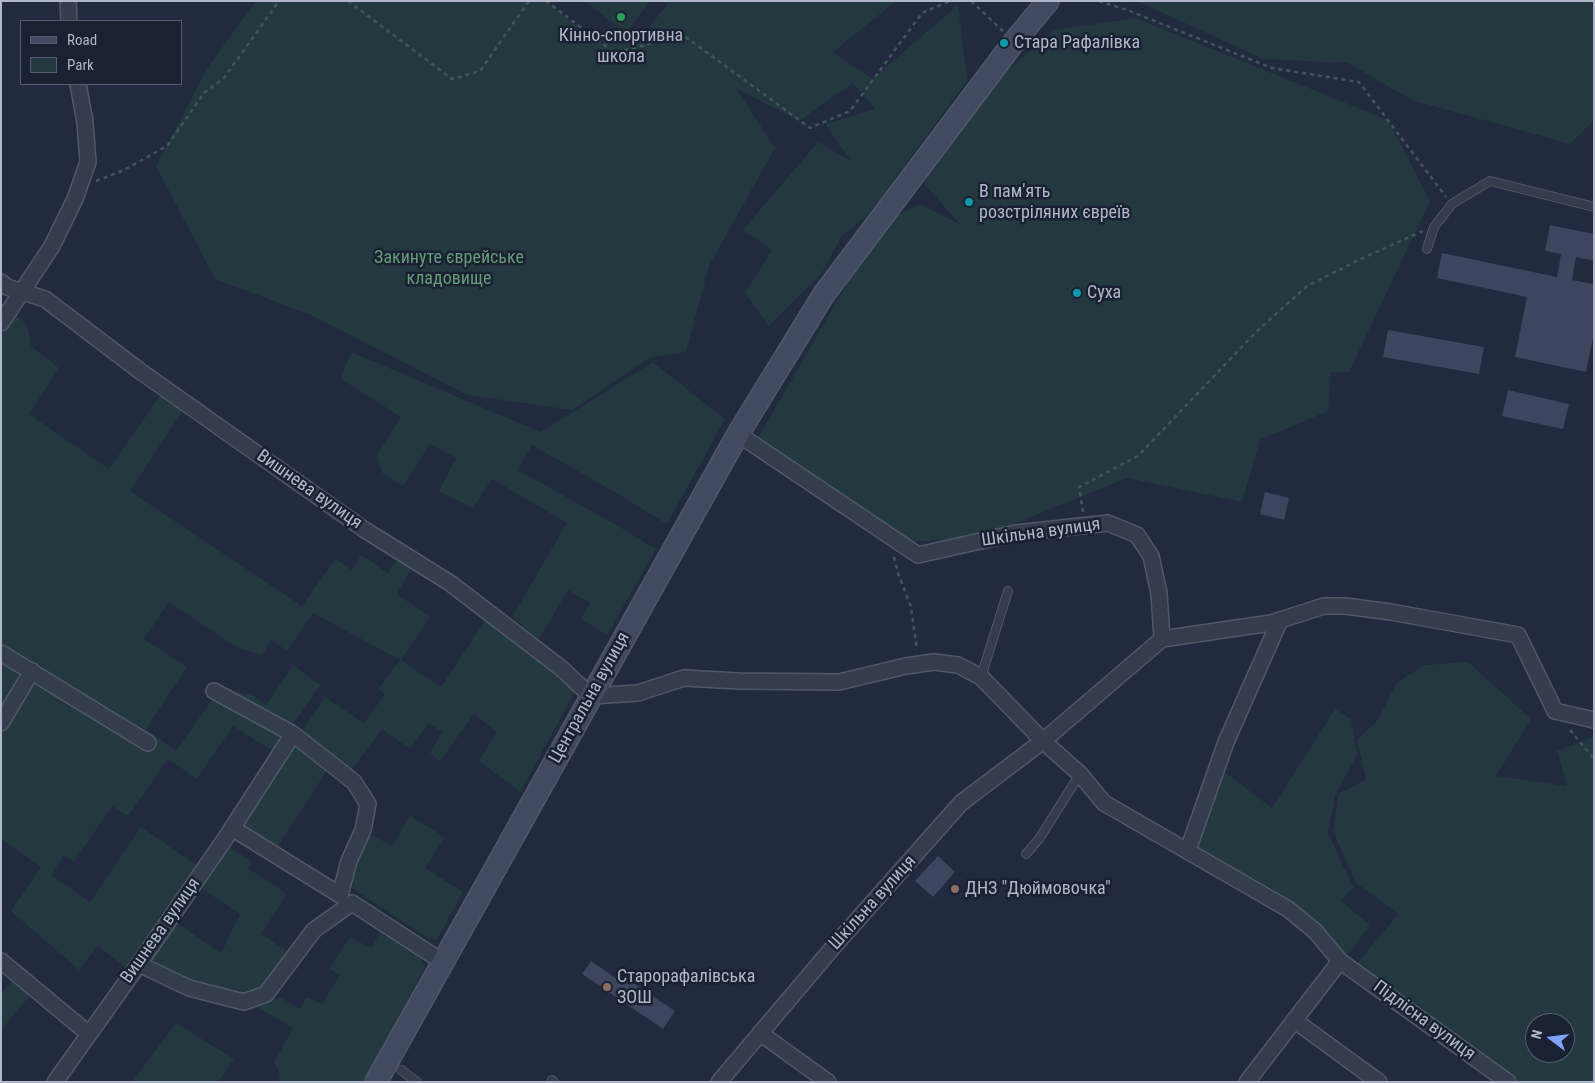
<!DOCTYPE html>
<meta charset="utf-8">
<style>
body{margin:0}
#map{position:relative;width:1595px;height:1083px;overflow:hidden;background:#212a3e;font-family:"Roboto Condensed",sans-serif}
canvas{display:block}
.frame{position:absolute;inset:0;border:2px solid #b0b7ca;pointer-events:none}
.legend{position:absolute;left:20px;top:20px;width:162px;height:65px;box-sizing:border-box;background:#1a2133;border:1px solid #565d6f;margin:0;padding:6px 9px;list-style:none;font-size:15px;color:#b0b7ca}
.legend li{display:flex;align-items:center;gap:10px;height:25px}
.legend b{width:25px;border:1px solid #565d6f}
.north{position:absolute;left:1525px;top:1013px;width:50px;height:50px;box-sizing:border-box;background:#1a2133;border:1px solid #565d6f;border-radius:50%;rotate:285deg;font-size:14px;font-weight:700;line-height:20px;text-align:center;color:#b0b7ca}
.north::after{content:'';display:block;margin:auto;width:18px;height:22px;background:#80a2ff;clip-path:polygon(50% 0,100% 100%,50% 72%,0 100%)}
</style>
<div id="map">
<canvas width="1595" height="1083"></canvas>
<div class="frame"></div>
<ul class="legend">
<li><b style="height:6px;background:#424a62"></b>Road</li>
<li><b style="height:14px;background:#23393f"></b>Park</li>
</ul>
<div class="north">N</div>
</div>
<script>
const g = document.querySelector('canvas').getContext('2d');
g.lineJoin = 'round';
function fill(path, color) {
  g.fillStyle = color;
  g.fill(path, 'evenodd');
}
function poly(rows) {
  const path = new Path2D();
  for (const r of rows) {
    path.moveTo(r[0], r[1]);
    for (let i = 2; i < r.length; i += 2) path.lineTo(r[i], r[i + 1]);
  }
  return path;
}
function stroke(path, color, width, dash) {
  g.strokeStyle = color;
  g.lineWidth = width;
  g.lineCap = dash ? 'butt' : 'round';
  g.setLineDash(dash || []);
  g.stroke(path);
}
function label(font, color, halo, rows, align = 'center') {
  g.font = font + ' "Roboto Condensed",sans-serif';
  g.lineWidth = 5;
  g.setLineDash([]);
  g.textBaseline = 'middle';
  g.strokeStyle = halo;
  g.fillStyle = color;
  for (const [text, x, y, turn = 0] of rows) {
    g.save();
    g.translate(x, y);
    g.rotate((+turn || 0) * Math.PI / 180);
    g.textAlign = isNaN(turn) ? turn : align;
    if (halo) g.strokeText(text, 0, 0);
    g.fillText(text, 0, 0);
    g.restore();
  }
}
fill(poly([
 [256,1,545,1,599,43,640,38,670,1,896,1,833,52,872,79,958,5,967,81,869,214,841,237,822,273,769,326,745,293,772,250,743,230,818,142,851,161,825,124,875,109,853,83,799,121,736,88,775,148,709,266,686,352,651,357,572,410,467,395,311,315,215,279,156,166,208,67],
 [585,1,650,1,626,33],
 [1137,1,1594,1,1594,120,1570,144,1412,100,1348,63,1263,59],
 [1135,18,1388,120,1430,201,1349,372,1331,372,1328,411,1260,440,1242,502,1127,478,980,538,891,543,754,445,882,223,920,204,961,225,924,184,978,96,1054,30],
 [16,316,27,324,31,346,59,368,29,414,109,469,161,394,183,410,130,491,302,606,335,559,352,570,361,555,388,573,399,557,413,565,397,594,430,617,401,660,441,687,488,616,576,690,520,792,479,761,497,732,474,714,440,761,430,753,442,732,428,723,410,749,382,729,351,771,301,733,325,697,364,723,385,694,378,689,400,660,313,613,287,651,271,640,262,655,236,647,169,602,144,639,187,667,146,729,176,751,221,687,254,696,266,705,293,665,320,685,274,752,233,726,197,779,168,759,128,816,112,806,74,862,64,855,51,875,90,902,141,827,201,868,129,970,98,946,79,970,11,911,41,867,1,839,1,335],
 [351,352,541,432,653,362,725,419,667,524,618,494,532,445,518,470,613,523,656,549,607,635,581,619,590,603,568,590,539,639,512,617,567,523,492,479,473,508,439,491,456,458,430,444,403,486,382,473,377,455,401,417,341,379],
 [1468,662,1531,719,1496,776,1567,786,1557,751,1594,737,1594,1082,1519,1082,1356,965,1398,914,1356,883,1333,831,1339,793,1366,780,1357,740,1378,720,1397,682,1425,665],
 [1535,1023,1565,1023,1565,1053,1535,1053],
 [1335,709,1351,719,1357,755,1335,796,1328,833,1353,887,1341,901,1370,925,1348,955,1197,849,1195,844,1222,770,1272,808],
 [298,746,330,766,276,849,239,824,286,754],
 [410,816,445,837,425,868,463,892,437,940,428,938,350,887,348,878,370,834,392,846],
 [226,845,252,862,249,869,287,894,261,934,290,953,260,993,238,996,198,984,154,961,152,953,174,921,221,953,240,914,198,886],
 [380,932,419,953,425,967,364,1082,277,1082,281,1076,274,1062,293,1028,255,1006,280,997,300,1009,307,997,322,1004,340,975,329,969,350,937,371,948],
 [14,978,33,992,1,1030,1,993],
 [176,1023,234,1059,219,1081,220,1082,132,1082]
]), '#23393f');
fill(poly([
 [1550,225,1594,234,1594,261,1576,257,1572,280,1594,284,1594,333,1586,372,1515,357,1527,297,1437,278,1442,253,1557,277,1561,254,1545,251],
 [1388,330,1484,347,1479,374,1383,357],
 [1508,390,1569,404,1563,429,1502,416],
 [1265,492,1289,498,1284,520,1260,514],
 [938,856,955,872,933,897,915,881],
 [591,961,620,981,623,976,675,1011,663,1029,582,974]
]), '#3c465f');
const lane = poly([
 [1427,249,1434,227,1452,204,1490,181,1594,207],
 [981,677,1008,591],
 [1026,854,1039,839,1080,774],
 [401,1070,417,1082],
 [551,1082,552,1080,554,1082]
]);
const street = poly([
 [68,1,69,21],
 [1,282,7,287,45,299,140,371,365,530,450,583,561,668,591,696,638,693,684,678,739,681,839,682,906,666,934,662,958,665,981,677,1043,741,1080,774,1104,803,1288,909,1315,931,1340,961,1508,1082],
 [1,323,52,246,75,199,88,162,85,122,78,84],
 [738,434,918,555,1016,533,1108,523,1137,535,1151,556,1159,593,1162,639],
 [1162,639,1271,623,1324,606,1345,606,1391,612,1518,635,1555,711,1594,720],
 [1,653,148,743],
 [214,691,293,734,354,782,368,804,363,830,349,861,340,895,232,828],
 [1,723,32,671],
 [1188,850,1226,742,1280,620],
 [1,961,89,1034],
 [139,964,189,988,244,1002,266,994,314,930,352,903,443,962],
 [1294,1020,1379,1082],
 [760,1033,828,1082],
 [55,1082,139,964,229,833,293,734],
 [719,1082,835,945,961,803,1043,741,1162,639],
 [1247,1082,1340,961]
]);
const secondary = poly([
 [376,1082,738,434,824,294,1014,42,1048,1]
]);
stroke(lane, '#505769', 10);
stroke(street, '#505769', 18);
stroke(secondary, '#505769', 24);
stroke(poly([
 [348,1,452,79,480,71,529,1],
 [546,1,615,53,683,35,810,128,850,111,922,13,950,1],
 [971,1,1003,31],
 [1099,1,1127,10,1272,68,1359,82,1446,197],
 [96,181,124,170,167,146,204,93,224,78,279,1],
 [1083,512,1079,487,1138,456,1256,332,1307,286,1365,257,1423,231],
 [894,557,898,573,911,607,917,650],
 [1570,730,1594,759]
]), '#41565c', 2.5, [4, 4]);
stroke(lane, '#353c4e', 8);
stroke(street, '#353c4e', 15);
stroke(secondary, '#424a62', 21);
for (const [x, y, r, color] of [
 [621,17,5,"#2e9e5b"],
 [1004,43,5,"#0f9aa8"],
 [969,202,5,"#0f9aa8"],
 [1077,293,5,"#0f9aa8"],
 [955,889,5,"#8d6e63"],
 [607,987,5,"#8d6e63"]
]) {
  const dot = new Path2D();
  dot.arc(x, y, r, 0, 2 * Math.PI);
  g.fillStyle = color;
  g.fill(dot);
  stroke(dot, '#1a2133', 2);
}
label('18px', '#b0b7ca', '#1a2133', [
 ["Кінно-спортивна",621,36,"center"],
 ["школа",621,57,"center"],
 ["Стара Рафалівка",1014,43],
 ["В пам'ять",979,192],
 ["розстріляних євреїв",979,213],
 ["Суха",1087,293],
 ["ДНЗ \"Дюймовочка\"",965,889],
 ["Старорафалівська",617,977],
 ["ЗОШ",617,998]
], 'left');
label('18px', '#659d79', '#1a2133', [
 ["Закинуте єврейське",449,258],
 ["кладовище",449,279]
]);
label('18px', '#b0b7ca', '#1a2133', [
 ["Вишнева вулиця",309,490,35],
 ["Шкільна вулиця",1041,533,-8],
 ["Центральна вулиця",590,698,-61],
 ["Шкільна вулиця",873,903,-48],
 ["Вишнева вулиця",161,931,-55],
 ["Підлісна вулиця",1424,1021,36]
]);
</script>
